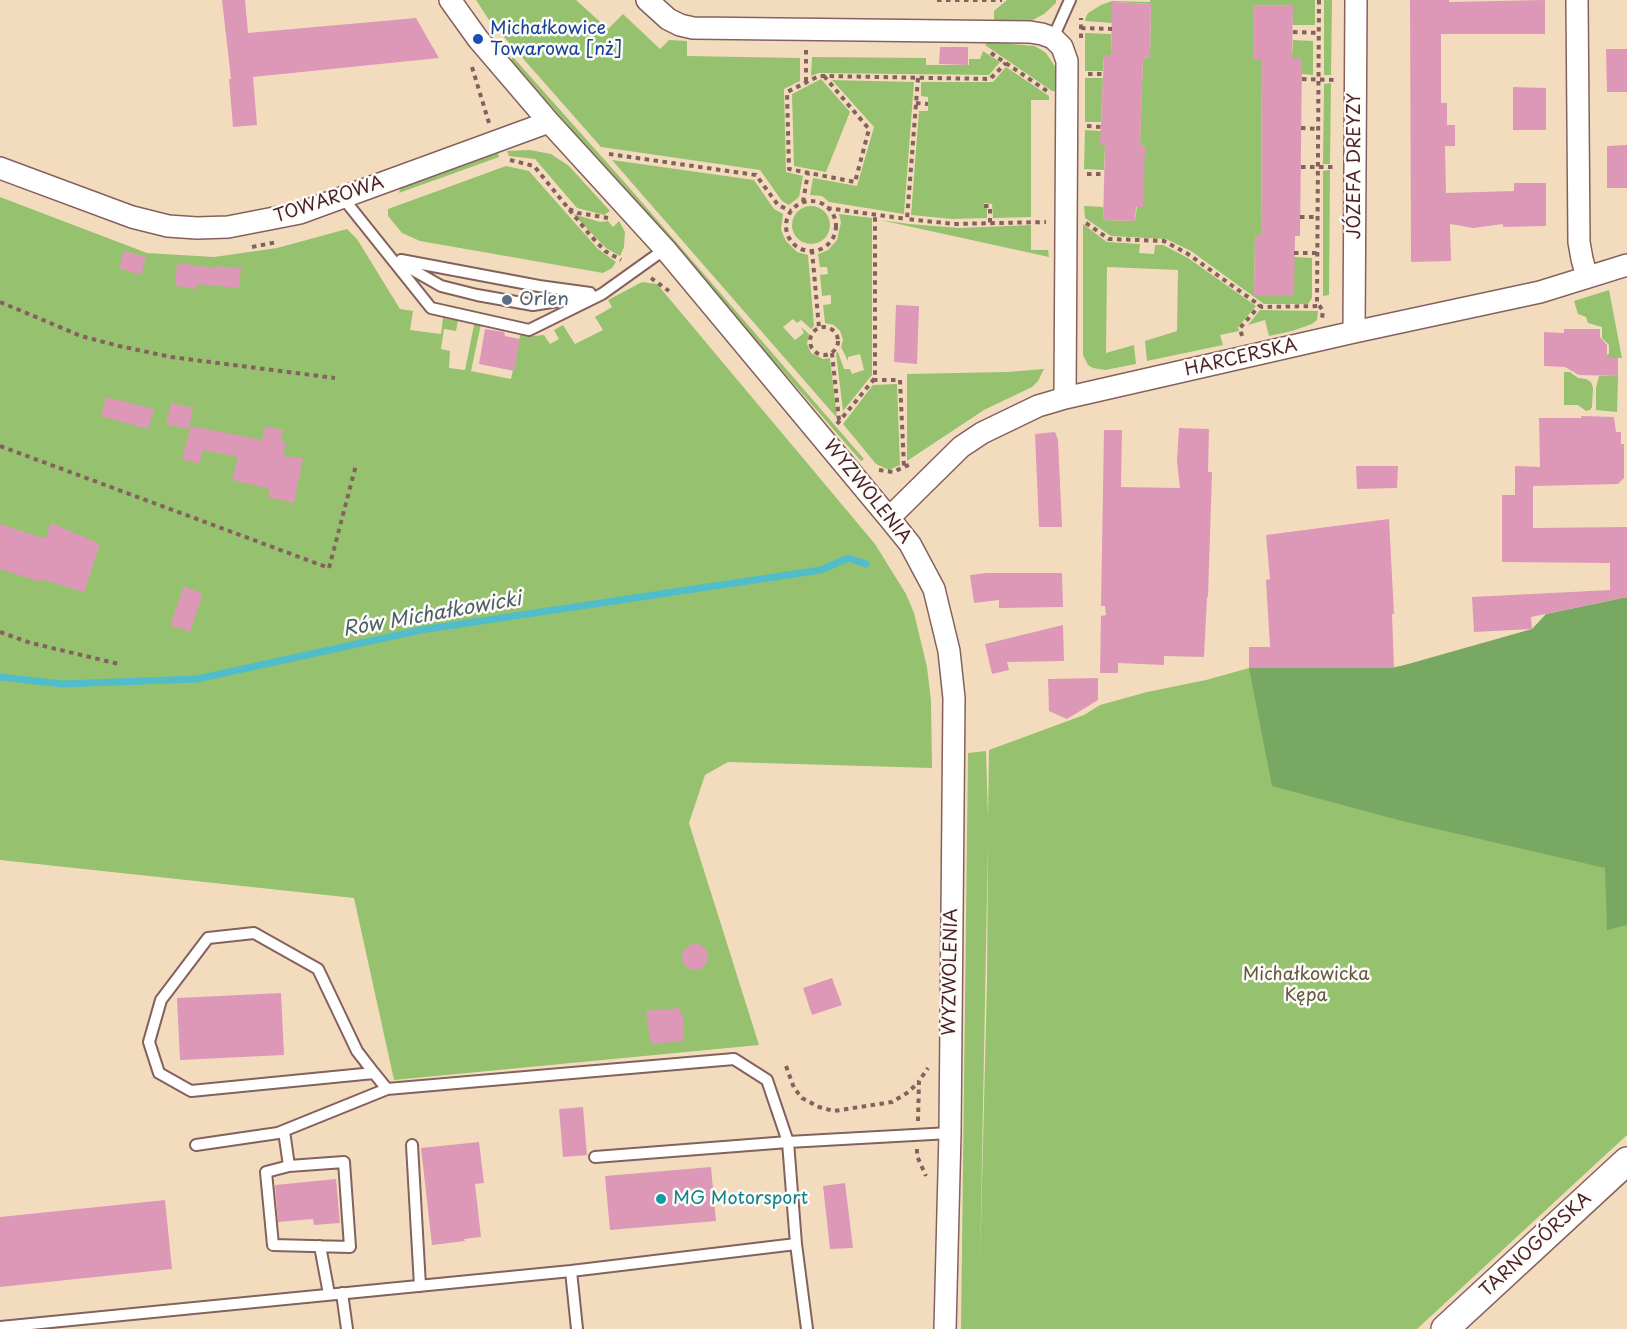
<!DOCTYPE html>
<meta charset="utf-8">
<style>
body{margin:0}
canvas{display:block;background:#f3dcbd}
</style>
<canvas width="1627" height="1329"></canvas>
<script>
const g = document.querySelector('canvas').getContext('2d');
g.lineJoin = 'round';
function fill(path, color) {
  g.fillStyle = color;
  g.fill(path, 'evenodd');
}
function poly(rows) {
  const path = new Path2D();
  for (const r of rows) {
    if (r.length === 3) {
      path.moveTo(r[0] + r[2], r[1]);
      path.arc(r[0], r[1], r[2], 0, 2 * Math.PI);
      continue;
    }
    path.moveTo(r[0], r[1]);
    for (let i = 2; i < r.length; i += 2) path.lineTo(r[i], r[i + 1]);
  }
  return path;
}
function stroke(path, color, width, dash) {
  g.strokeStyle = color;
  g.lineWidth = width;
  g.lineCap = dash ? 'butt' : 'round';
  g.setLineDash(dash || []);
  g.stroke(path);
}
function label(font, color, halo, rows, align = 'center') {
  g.font = font + ' "Playpen Sans",sans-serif';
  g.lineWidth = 5;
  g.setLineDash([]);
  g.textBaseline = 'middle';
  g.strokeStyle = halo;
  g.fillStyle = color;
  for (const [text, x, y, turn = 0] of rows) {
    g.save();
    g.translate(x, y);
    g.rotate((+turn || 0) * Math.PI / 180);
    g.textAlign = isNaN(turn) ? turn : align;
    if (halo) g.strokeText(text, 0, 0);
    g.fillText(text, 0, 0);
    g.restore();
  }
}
fill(poly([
 [476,0,576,0,608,29,623,14,660,49,669,40,687,41,687,56,800,58,800,81,784,89,786,172,803,176,799,197,789,205,782,201,760,170,601,147,489,20],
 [1007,0,1056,0,1056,3,1044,14,1029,22,994,21,994,11],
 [1150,0,1315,0,1315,25,1293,25,1292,6,1253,5,1253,59,1262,59,1261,235,1255,235,1254,296,1294,296,1294,257,1312,258,1312,298,1308,304,1264,304,1191,251,1166,239,1111,236,1085,218,1084,206,1103,207,1103,220,1135,221,1145,146,1140,145,1143,58,1150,57,1151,4,1113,2,1112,23,1085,21,1086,17,1088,13,1101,5,1112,1,1150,2],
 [1324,0,1332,0,1331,75,1324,75],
 [1085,33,1111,34,1111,55,1104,56,1103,71,1085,71],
 [1293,40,1313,41,1313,75,1301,74,1292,58],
 [987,42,1035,46,1046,53,1054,65,1057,70,1056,91,1052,91,985,45],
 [983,51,1000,62,989,75,819,73,811,76,812,57,926,58,926,65,969,65,969,59,980,59],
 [513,57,626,184,864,459,861,461,511,60],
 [1006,67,1049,96,1049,100,1031,100,1031,217,993,218,992,204,984,203,984,207,987,207,987,218,952,219,911,215,919,111,928,111,928,97,921,96,921,82,993,82],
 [1085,78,1103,78,1101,122,1085,122],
 [821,79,850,112,826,172,794,166,792,94],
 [832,80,914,82,904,214,829,202,822,196,810,195,813,178,857,186,874,127],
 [1331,83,1330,164,1323,164,1324,84],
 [1085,130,1101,131,1105,146,1104,170,1084,169],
 [530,150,551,154,569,166,610,211,604,215,577,208,535,159,509,156,507,151],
 [498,153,499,157,399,193,401,187],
 [612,160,754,180,774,209,783,214,781,230,786,241,797,252,808,255,814,326,811,329,801,320,797,323,793,319,783,327,795,340,804,333,801,327,809,334,807,344,811,353,823,359,830,358,837,418],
 [506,166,529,171,598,249,616,262,612,268,603,273,420,241,402,233,388,216,388,209],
 [1330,170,1329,295,1323,296,1323,171],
 [0,197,147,253,214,257,277,248,347,229,357,239,400,309,413,311,410,330,441,334,443,318,458,320,456,331,444,329,441,349,450,351,449,368,465,370,474,325,481,324,471,371,511,379,521,331,534,336,544,335,550,344,559,339,554,330,563,325,575,344,603,330,595,317,612,307,608,300,642,282,657,284,875,544,906,594,914,613,927,667,931,701,932,768,728,762,705,775,689,823,759,1045,394,1080,354,898,0,860],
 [811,225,19],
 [573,214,600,222,608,221,613,227,619,221,625,232,624,247,620,256,606,248],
 [839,214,872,218,872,375,843,411,836,353,838,352,844,369,850,369,852,374,864,370,860,354,848,357,848,361,841,347,843,340,840,331,834,325,825,323,823,305,831,304,831,295,822,296,820,275,828,274,827,267,820,267,818,254,828,250,837,240,841,222],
 [880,220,909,224,960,228,1031,225,1031,250,1048,250,1049,257],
 [1083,224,1107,242,1140,244,1139,253,1154,254,1155,245,1163,245,1188,258,1256,306,1238,327,1239,331,1220,335,1223,345,1147,361,1145,341,1177,331,1178,270,1107,267,1106,353,1134,345,1136,364,1105,370,1093,368,1088,365,1083,355],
 [1609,290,1621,353,1622,358,1605,358,1609,353,1609,345,1602,338,1602,327,1588,323,1586,317,1578,314,1574,301],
 [1260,310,1318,311,1317,320,1312,324,1292,331,1269,336,1265,320,1248,325],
 [1044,369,1038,381,1032,387,984,410,907,461,907,374,1007,372],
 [1564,372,1570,372,1578,378,1586,379,1591,382,1593,388,1592,407,1590,410,1586,411,1578,405,1564,405],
 [1599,376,1618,376,1617,412,1596,410,1596,388],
 [897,384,900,465,889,470,876,464,843,424,873,385],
 [1627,612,1627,1135,1417,1329,961,1329,968,753,986,751,988,817,989,750,1084,715,1100,705,1147,692,1206,680,1249,668,1393,667,1475,656],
 [988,841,987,981,980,1265]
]), '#96c26f');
fill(poly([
 [1627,597,1627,925,1607,930,1605,868,1402,821,1272,786,1249,668,1394,668,1532,629,1546,614]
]), '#78a862');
stroke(poly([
 [0,677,62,684,197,679,421,630,821,570,848,558,866,564]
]), '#51bdcb', 7);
fill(poly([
 [222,0,245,0,248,33,416,18,439,58,253,77,257,125,233,127,229,79,231,79],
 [1410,0,1449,0,1449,2,1545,0,1545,34,1441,34,1441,103,1447,103,1447,125,1455,125,1455,146,1445,146,1446,193,1514,191,1514,183,1546,183,1546,226,1503,227,1503,224,1473,228,1450,224,1451,261,1411,262],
 [1112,2,1151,4,1150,57,1143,58,1140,145,1145,146,1143,207,1136,207,1135,221,1103,220,1105,146,1100,144,1104,55,1111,55],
 [1253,5,1293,6,1292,58,1302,59,1300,236,1295,236,1294,296,1254,296,1255,235,1261,235,1262,59,1253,60],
 [940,47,968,47,968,65,939,64],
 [1606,49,1627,49,1627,92,1607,92],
 [1513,87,1546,88,1546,130,1513,130],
 [1627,145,1627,188,1607,188,1607,146],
 [124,251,146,257,141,275,119,268],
 [177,263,216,268,217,266,241,268,239,288,197,284,196,289,175,286],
 [896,305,919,306,917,364,894,362],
 [485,329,504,332,505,336,520,339,514,371,479,364],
 [1564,329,1600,329,1600,337,1607,345,1607,358,1618,358,1618,376,1579,375,1565,367,1544,366,1544,332,1564,333],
 [106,397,154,409,148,429,101,416],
 [171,403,193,408,189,429,166,424],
 [1581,416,1614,417,1616,432,1621,432,1621,444,1624,444,1624,478,1618,484,1533,486,1533,528,1627,527,1627,597,1531,617,1532,629,1474,632,1472,597,1610,590,1610,563,1502,562,1502,495,1515,495,1515,466,1540,467,1539,418,1581,418],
 [191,426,262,440,265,426,283,430,281,441,286,442,283,456,303,458,294,503,268,497,270,489,232,480,238,457,203,450,199,464,182,459],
 [1179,428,1209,429,1208,472,1212,472,1208,597,1207,597,1204,657,1164,656,1164,665,1118,663,1118,673,1100,673,1101,616,1106,615,1105,606,1101,606,1104,430,1122,430,1121,487,1180,488,1177,461],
 [1055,432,1058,440,1062,527,1039,527,1035,434],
 [1356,466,1398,466,1397,488,1357,489],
 [1389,519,1394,614,1392,614,1394,668,1249,668,1249,647,1270,647,1266,580,1270,579,1266,535],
 [51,523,100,544,84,592,41,579,41,582,0,569,0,524,45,539],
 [987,573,1062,573,1063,607,999,608,999,600,974,603,970,575],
 [184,586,203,594,190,632,170,625],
 [1063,625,1064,661,1007,662,1009,670,992,674,985,644],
 [1098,678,1098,700,1067,719,1049,711,1048,679],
 [695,957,13],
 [832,978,842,1005,812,1015,803,988],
 [281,993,284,1055,180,1060,177,998],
 [680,1008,681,1016,683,1016,684,1041,651,1044,646,1011],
 [583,1107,587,1155,563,1157,559,1109],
 [479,1142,484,1183,475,1184,481,1237,464,1239,465,1241,432,1245,421,1148],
 [711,1167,716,1221,610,1230,605,1176],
 [336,1179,340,1223,314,1225,313,1219,278,1222,275,1185],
 [845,1183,853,1248,830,1249,823,1186],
 [165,1200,172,1269,0,1287,0,1217]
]), '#dd98b7');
const service = poly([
 [1053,38,1070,0],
 [343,198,431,308,529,330,602,294,665,249],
 [401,260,539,286,590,293],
 [399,262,441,286,477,295,533,305,590,296],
 [374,1073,191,1091,159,1073,149,1042,161,1000,208,938,254,933,318,969,357,1051,374,1073,387,1089],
 [284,1131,289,1166,344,1162,350,1247,273,1245,266,1172,289,1166],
 [196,1145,278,1133,387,1089,734,1059,767,1080,788,1142,950,1133],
 [412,1145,420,1286],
 [595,1157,788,1142,796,1244,807,1329],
 [320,1246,329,1294],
 [571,1271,577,1329],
 [342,1293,347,1329],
 [0,1327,571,1271,796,1244]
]);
const minor = poly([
 [450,0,478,39,549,122,665,249,889,518,910,544,934,589,949,651,954,698,950,1133,945,1329],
 [647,0,668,19,680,25,693,28,1030,32,1042,34,1053,38,1062,47,1067,61,1065,398],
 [1577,0,1579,242,1582,259,1587,277],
 [0,168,132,217,168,226,197,228,228,227,300,213,549,122],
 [1354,332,1356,0],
 [889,518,961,447,982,433,1038,406,1065,398,1354,332,1540,292,1627,265]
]);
const tertiary = poly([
 [1445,1329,1627,1161]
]);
stroke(service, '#85615e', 14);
stroke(minor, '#85615e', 24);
stroke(tertiary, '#85615e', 30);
stroke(poly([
 [937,0,1002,0],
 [1319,0,1317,302,1323,311,1322,318],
 [1081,28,1112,29],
 [1293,32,1319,33],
 [1081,38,1081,18],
 [806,50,806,82],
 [991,53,1047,91],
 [472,67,489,123],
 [1088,74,1103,74],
 [824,76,869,129,855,182,789,169,787,92,819,76,824,76,990,79,1006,63],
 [918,78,907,219,954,224,1046,222],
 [1302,79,1334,80],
 [916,103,928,104],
 [1087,126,1101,127],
 [1301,128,1318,129],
 [609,154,756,175,778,205,791,211],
 [510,160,534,166,590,235,605,251,621,260],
 [1301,167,1336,167],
 [1087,174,1104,174],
 [811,226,25],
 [803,202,808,173],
 [984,206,990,206,990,223],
 [827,208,907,219],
 [569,209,578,213,608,218],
 [1300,217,1318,217],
 [1086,223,1109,239,1164,241,1188,254,1262,307,1320,306],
 [252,247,277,242],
 [812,250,819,328],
 [1294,253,1318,253],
 [651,278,669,291],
 [0,302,81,336,119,346,171,357,335,378],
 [824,341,14],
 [1242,336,1240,328,1260,305],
 [832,353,839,420],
 [873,380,900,380,904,467],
 [837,424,875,378,875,214],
 [0,446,329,568,356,465],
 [879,470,893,472,911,464],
 [0,632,31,643,119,664],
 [786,1066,794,1088,802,1098,819,1107,834,1111,892,1102,907,1093,919,1082],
 [918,1121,919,1081,928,1068],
 [917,1149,917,1156,926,1176]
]), '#85615e', 4, [4.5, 4.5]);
stroke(service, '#fff', 10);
stroke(minor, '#fff', 21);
stroke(tertiary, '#fff', 27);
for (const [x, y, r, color] of [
 [478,39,6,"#1a4fb4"],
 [507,300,6,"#5c6f8a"],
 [661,1199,6,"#0f9aa8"]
]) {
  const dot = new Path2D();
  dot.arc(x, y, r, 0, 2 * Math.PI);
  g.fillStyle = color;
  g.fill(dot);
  stroke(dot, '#fdfcf7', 2);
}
label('18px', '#164399', '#fdfcf7', [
 ["Michałkowice",490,29],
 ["Towarowa [nż]",490,50]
], 'left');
label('18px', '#4a1f2b', '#fdfcf7', [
 ["JÓZEFA DREYZY",1355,166,-90],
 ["TOWAROWA",329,200,-18],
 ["HARCERSKA",1241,358,-13],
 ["WYZWOLENIA",867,492,51],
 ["WYZWOLENIA",951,972,-89],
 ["TARNOGÓRSKA",1536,1245,-43]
]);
label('18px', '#4e5e75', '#fdfcf7', [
 ["Orlen",519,300]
], 'left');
label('18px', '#655843', '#fdfcf7', [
 ["Michałkowicka",1306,975],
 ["Kępa",1306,996]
]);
label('18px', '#0d838f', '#fdfcf7', [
 ["MG Motorsport",673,1199]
], 'left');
label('italic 20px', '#4d5e6b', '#fdfcf7', [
 ["Rów Michałkowicki",432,615,-10]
]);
</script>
